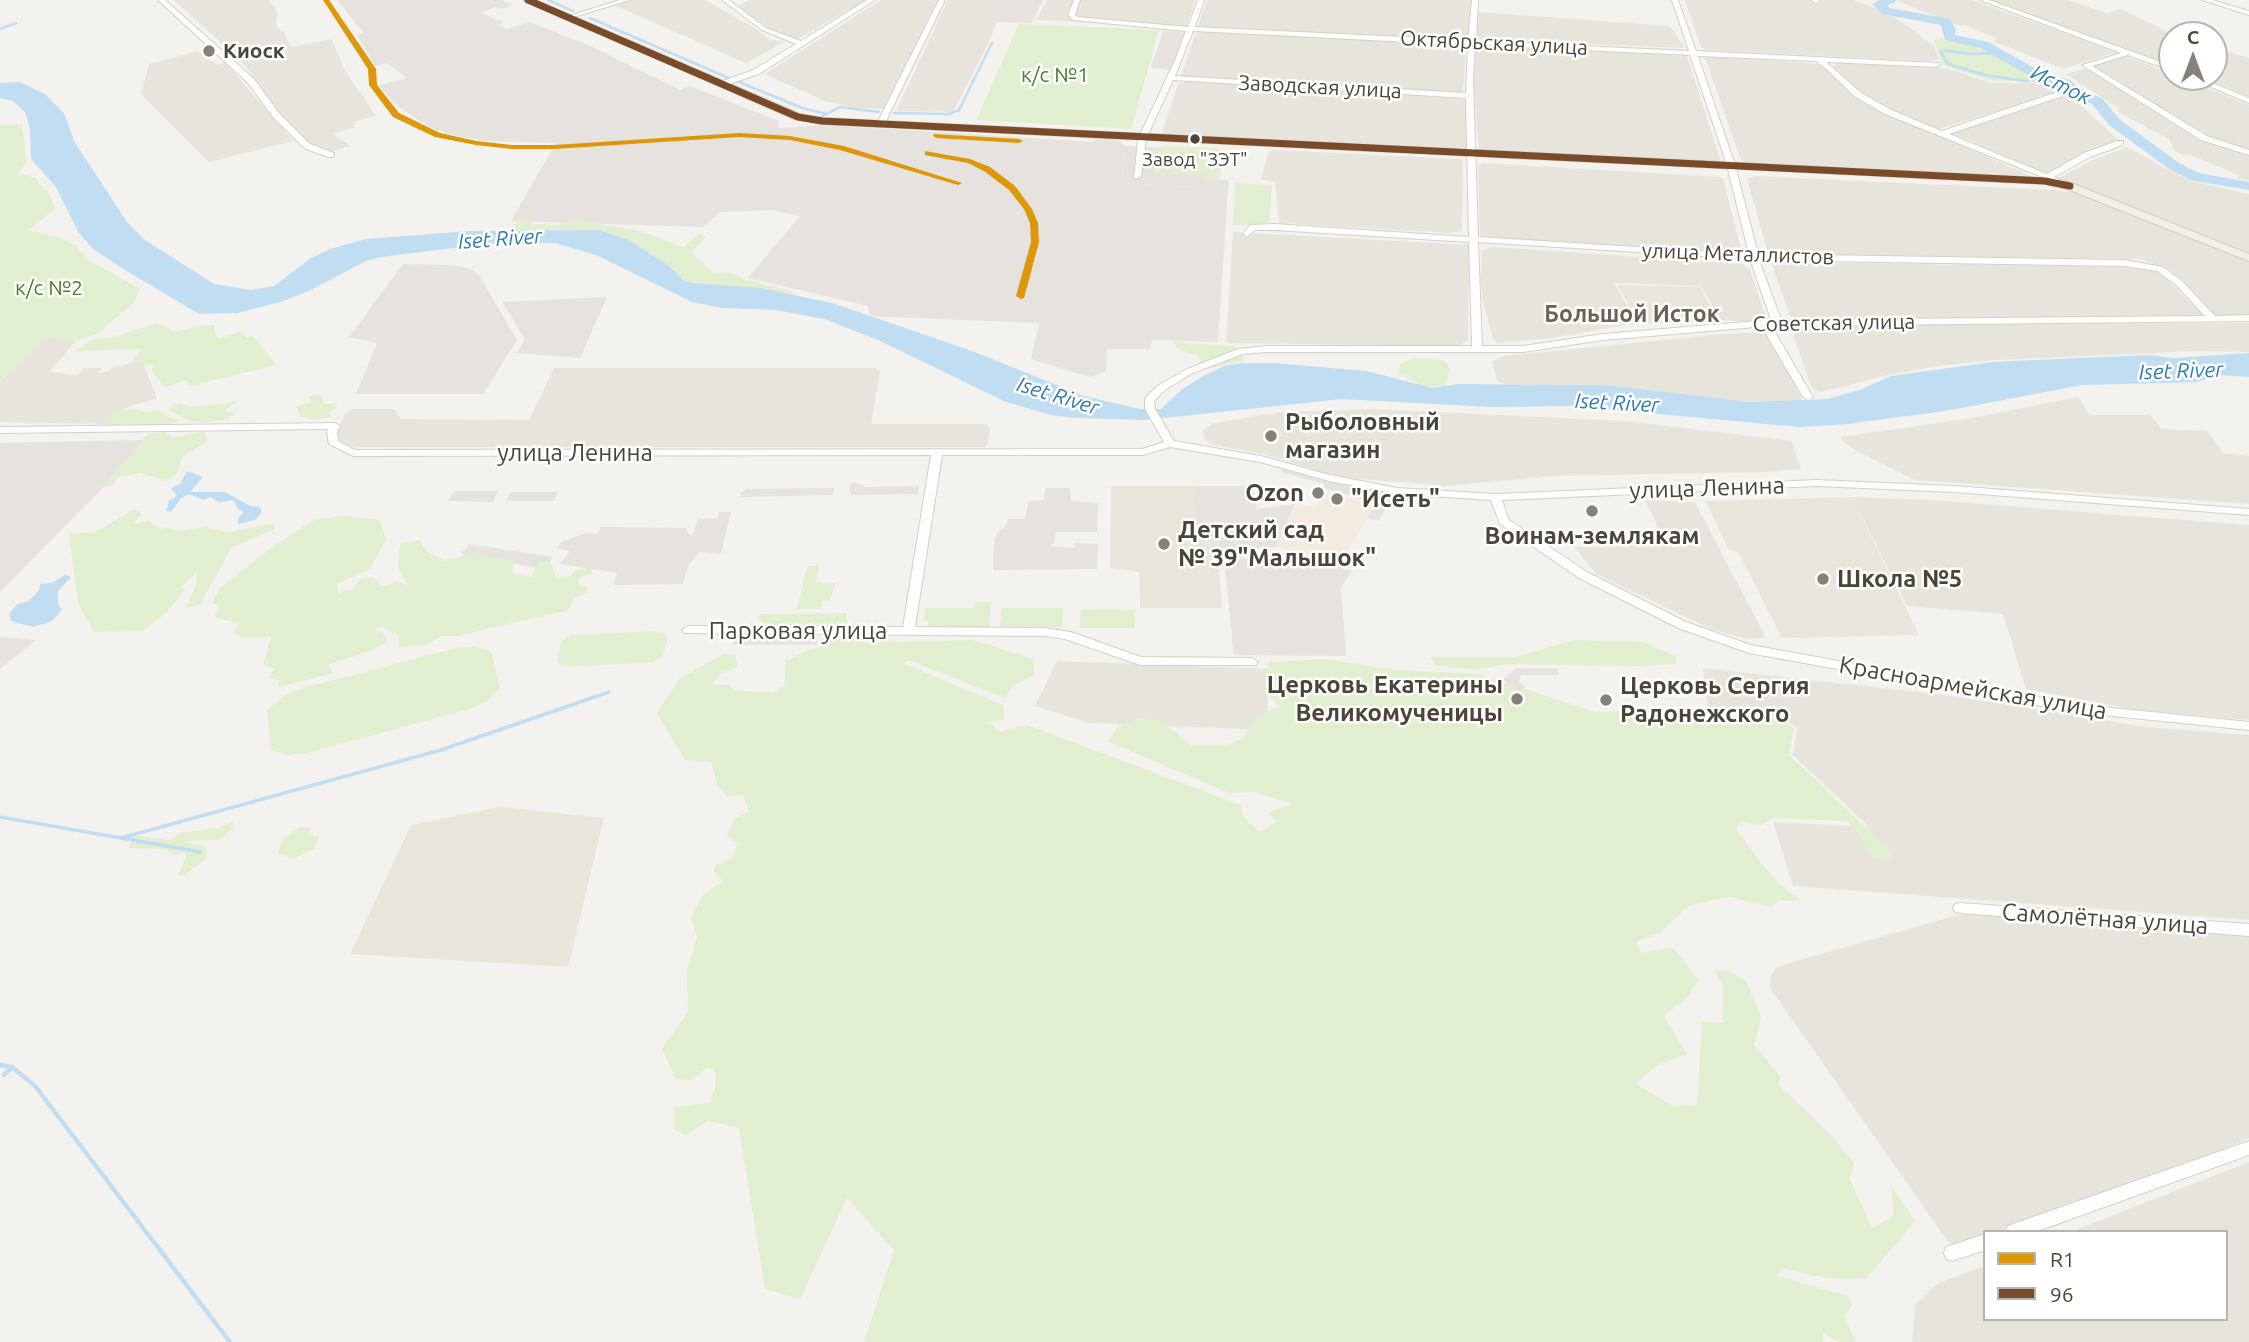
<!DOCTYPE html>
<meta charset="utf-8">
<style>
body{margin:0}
#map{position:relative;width:2249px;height:1342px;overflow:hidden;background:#f4f2ee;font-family:Ubuntu,sans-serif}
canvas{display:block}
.legend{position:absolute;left:1983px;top:1230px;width:245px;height:91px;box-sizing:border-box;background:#fff;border:2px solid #b7b4b0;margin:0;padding:9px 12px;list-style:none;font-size:21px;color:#4b4439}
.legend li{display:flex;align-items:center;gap:14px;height:35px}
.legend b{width:35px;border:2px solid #b7b4b0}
.north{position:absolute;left:2158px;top:21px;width:70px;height:70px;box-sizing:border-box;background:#fff;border:2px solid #b7b4b0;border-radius:50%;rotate:0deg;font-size:19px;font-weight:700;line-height:28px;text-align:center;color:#4b4439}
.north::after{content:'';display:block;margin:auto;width:24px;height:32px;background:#868178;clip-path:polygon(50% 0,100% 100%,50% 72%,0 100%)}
</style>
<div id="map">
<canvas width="2249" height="1342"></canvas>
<ul class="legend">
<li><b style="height:9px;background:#dd9709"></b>R1</li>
<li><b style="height:9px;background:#7a4b2a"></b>96</li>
</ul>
<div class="north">С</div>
</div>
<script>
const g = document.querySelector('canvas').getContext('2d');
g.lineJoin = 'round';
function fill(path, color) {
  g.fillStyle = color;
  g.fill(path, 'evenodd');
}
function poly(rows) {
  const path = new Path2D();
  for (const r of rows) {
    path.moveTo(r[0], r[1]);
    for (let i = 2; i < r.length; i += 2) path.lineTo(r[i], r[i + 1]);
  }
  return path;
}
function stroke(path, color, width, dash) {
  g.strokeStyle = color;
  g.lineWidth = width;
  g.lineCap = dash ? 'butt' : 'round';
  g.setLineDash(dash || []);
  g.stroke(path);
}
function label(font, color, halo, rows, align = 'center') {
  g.font = font + ' Ubuntu,sans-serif';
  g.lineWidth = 5;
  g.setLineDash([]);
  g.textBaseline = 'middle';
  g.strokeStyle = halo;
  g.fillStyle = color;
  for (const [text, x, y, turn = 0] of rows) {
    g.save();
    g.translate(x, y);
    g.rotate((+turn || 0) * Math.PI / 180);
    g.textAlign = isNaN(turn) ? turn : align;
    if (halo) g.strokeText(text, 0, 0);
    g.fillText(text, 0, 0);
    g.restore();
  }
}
fill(poly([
 [174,0,269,0,278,13,276,22,278,29,284,33,291,47,332,39,344,69,376,116,353,122,355,127,333,134,351,146,329,152,309,145,283,118,243,63],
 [631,0,705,0,758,30,770,40,786,41,746,63,614,5],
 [749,0,866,0,796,40,776,33,738,6],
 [881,0,938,0,884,109,857,108,825,101,765,74],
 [948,0,1004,0,990,40,953,112,896,111],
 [1047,0,1195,0,1187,26,1183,27,1036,20],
 [1207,0,1471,0,1472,1,1468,38,1464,40,1202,27,1198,26],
 [1685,0,1853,0,1888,13,1910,28,1934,46,1939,59,1931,61,1705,50,1701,47],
 [1896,0,1972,0,2116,52,2063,69,1993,41,1998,39,1965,25,1959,26],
 [1988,0,2068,0,2107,13,2121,9,2175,35,2172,35,2172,65],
 [1479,12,1670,26,1685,48,1482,40,1476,36],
 [1201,32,1461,44,1466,47,1463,92,1181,76,1195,35],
 [1474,45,1687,56,1721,162,1479,151,1472,70],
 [2214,47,2249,58,2249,97,2203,77,2214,77],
 [198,51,217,65,226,63,293,141,209,162,141,94,149,64],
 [1709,56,1819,64,1868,105,2038,179,1745,163,1741,160,1705,58],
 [2125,56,2172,74,2172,77,2180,77,2249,105,2249,181,2236,178,2241,176,2188,154,2183,155,2174,150,2169,139,2116,111,2120,109,2066,74],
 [1838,63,1950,69,1991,83,2046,83,2057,85,2063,91,1939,129,1891,111,1867,97,1833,66],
 [1187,81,1462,99,1466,101,1468,150,1161,136,1178,84],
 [2068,93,2118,140,2082,154,2053,172,2043,172,1952,133,2059,94],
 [2127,147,2187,180,2249,194,2249,254,2059,178,2093,160],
 [1275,150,1460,159,1463,161,1462,231,1449,233,1279,223,1275,182,1261,179,1269,151],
 [1485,163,1720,177,1723,179,1742,252,1736,254,1483,239,1480,237,1478,165],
 [1755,176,2054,190,2076,193,2249,261,2249,316,2215,316,2171,270,2141,259,1771,254,1768,253,1747,179],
 [1233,232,1469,245,1468,340,1459,346,1226,343],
 [1494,247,1743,264,1750,270,1766,318,1758,322,1721,320,1701,286,1614,283,1637,323,1553,338,1497,343,1493,338,1483,302,1481,277,1482,250],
 [1780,262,2137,267,2160,273,2204,316,1801,321,1790,316,1772,265],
 [2249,323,2249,352,2198,351,1995,360,1938,366,1888,375,1821,392,1814,390,1809,381,1794,337,1794,330,1799,327,1928,324],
 [1767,332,1803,401,1730,401,1605,385,1504,384,1497,380,1492,362,1503,356,1723,334],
 [47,337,76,341,49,372,78,375,84,368,102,368,98,373,111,371,111,368,142,361,157,398,126,408,104,424,0,422,0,382],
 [554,368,875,368,880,371,871,424,986,424,990,428,988,444,984,447,355,447,337,441,336,431,346,413,352,409,394,409,401,419,529,420],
 [2078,397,2090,415,2150,415,2162,429,2207,431,2223,453,2249,456,2249,504,1915,480,1859,452,1843,442,1841,437,1972,418],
 [1373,409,1625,421,1792,441,1801,469,1767,472,1553,476,1446,486,1339,477,1264,454,1214,445,1205,440,1202,431,1214,423,1283,412],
 [1852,497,1931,500,2249,525,2249,720,2137,710,2026,689,2003,614,1907,606],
 [1645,500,1695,502,1766,638,1746,639,1711,629,1596,574,1574,547,1666,545],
 [1057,661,1268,669,1268,730,1089,723,1035,706],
 [1703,668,1944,695,2147,727,2249,735,2249,920,1793,886,1773,822,1869,827,1793,755,1797,728,1782,718,1708,709],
 [1976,914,2249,934,2249,1138,2114,1196,2013,1232,1985,1232,1985,1241,1965,1248,1949,1243,1770,988,1770,977,1777,967,1957,915],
 [2249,1162,2249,1342,1912,1342,1915,1304,1939,1283,1985,1265,1985,1319,2226,1319,2226,1232,2070,1232]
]), '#e7e4dc');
fill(poly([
 [1325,491,1374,506,1340,564,1276,547,1295,504,1314,507]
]), '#f3ebdf');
fill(poly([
 [337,0,501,0,513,5,500,9,495,7,481,13,504,22,498,25,506,29,530,22,588,45,680,90,690,86,779,121,778,128,824,125,1094,142,1096,139,1117,140,1126,146,1121,183,1228,189,1218,342,1152,340,1150,349,1107,349,1106,371,1090,377,1031,359,1039,323,870,316,868,306,748,278,800,216,772,210,720,212,703,227,511,221,556,143,487,141,456,136,431,128,409,114,394,103,379,86,407,78,387,63,375,66,357,35,364,33],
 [1004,0,1043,0,1031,23,996,22],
 [1163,31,1186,32,1171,70,1151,68],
 [403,264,452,265,471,269,479,275,517,340,483,394,356,394,377,343,349,337],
 [607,297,580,358,517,353,525,339,502,302],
 [145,440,100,491,0,592,0,443],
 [852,482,866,487,919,486,918,494,851,495,849,488],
 [1193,486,1252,486,1257,509,1295,504,1276,547,1218,549,1217,540,1196,540],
 [834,488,833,495,741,497,740,493,747,489],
 [1045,488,1070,488,1071,501,1098,503,1097,532,1056,532,1054,543,1049,546,1074,548,1075,543,1098,544,1097,569,993,570,994,540,999,530,1004,528,1009,519,1025,519,1029,501,1044,500],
 [454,491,498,491,493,502,448,501],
 [511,492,558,492,554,501,506,501],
 [719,512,731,512,721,554,700,552,688,566,683,584,613,585,617,573,560,564,570,551,557,548,562,541,587,533,597,534,601,527,686,528,688,534,693,534,698,519,718,518],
 [469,545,489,547,553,557,544,569,460,554],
 [1291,558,1331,564,1352,571,1341,587,1346,656,1234,655,1224,559],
 [735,636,818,636,817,645,733,645],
 [0,637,36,640,0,669]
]), '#e6e2de');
fill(poly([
 [1618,285,1700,287,1718,321,1639,324],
 [1111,486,1193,486,1196,540,1217,540,1222,608,1140,608,1139,572,1110,568],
 [1852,497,1919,635,1782,638,1738,552,1729,550,1705,501],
 [500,807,604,818,568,967,350,954,411,825]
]), '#eae5da');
fill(poly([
 [1019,24,1159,30,1131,129,976,120],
 [1949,37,1984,45,2036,74,2050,76,2044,81,1992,81,1949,67,1942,64,1934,40],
 [4,124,22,125,27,162,18,173,36,178,43,189,48,191,55,209,28,230,54,236,76,245,87,259,140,289,133,303,97,334,76,341,47,337,0,382,0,125],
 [1165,146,1216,148,1223,152,1220,179,1204,179,1204,175,1153,174,1159,148],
 [1235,183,1272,185,1269,226,1233,225],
 [529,219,532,224,557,225,573,219,640,231,683,247,700,233,706,237,691,253,714,273,730,272,746,280,789,290,799,295,692,283,683,280,629,240,599,230,517,230,513,227,517,221],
 [158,323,174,332,201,325,215,325,215,334,220,339,241,331,247,338,252,335,276,365,191,386,186,380,165,387,152,372,153,364,143,366,142,361,131,363,141,349,76,351,93,339,109,338],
 [1172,342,1235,346,1245,361,1210,368,1201,366,1199,356,1178,349],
 [1414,358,1443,360,1450,368,1446,385,1425,387,1399,374,1400,364],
 [313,395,320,395,325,405,337,402,335,410,329,413,332,417,313,420,300,416,296,406,312,402,309,398],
 [239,401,224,410,235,414,228,419,205,423,189,421,168,410,173,403,180,403,189,407],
 [135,409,145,412,160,410,168,417,179,420,170,424,105,425,109,417,117,411],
 [165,431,172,438,205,431,207,442,182,457,177,473,167,481,140,473,117,478,115,485,101,488,148,434],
 [135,509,142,514,133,524,149,521,160,529,167,527,176,531,207,527,229,532,274,523,275,529,231,548,200,605,186,608,196,584,197,572,180,588,186,589,168,611,143,631,94,632,78,604,69,534,95,532],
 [346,516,380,520,386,540,370,569,337,584,338,593,352,590,361,579,372,577,382,586,397,582,408,585,398,568,400,544,419,540,427,552,446,561,473,553,514,561,512,574,531,577,538,562,551,562,556,578,572,576,573,571,590,568,593,574,579,577,579,585,588,587,586,593,573,599,569,610,456,636,441,636,427,645,399,647,399,637,384,627,374,630,382,632,388,641,370,651,328,665,333,673,278,687,279,680,269,678,274,669,263,665,271,637,243,638,233,632,239,624,214,617,219,607,212,603,220,588,275,545,314,520],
 [807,566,819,566,816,583,836,583,830,600,822,601,820,609,797,609],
 [976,602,991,602,989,628,928,627,928,621,924,621,925,608,974,608],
 [1002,608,1063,608,1062,627,1000,626],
 [1081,609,1135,610,1135,628,1080,628],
 [847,613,847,624,835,624,764,625,758,617,761,614],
 [654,631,665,633,667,641,663,656,653,662,569,667,558,664,557,661,562,641,571,635],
 [874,637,898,642,973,640,1033,659,1034,675,1014,686,1004,698,909,660,903,663,1003,705,1004,720,989,722,999,732,1027,725,1241,805,1243,817,1259,832,1276,822,1269,812,1293,804,1254,792,1229,793,1107,741,1118,727,1137,718,1161,721,1191,745,1225,745,1241,739,1259,716,1280,706,1263,691,1266,671,1270,662,1325,659,1397,670,1478,674,1596,712,1697,710,1721,720,1763,716,1778,719,1794,728,1789,755,1893,853,1892,862,1871,856,1861,837,1847,821,1774,818,1761,825,1741,822,1736,829,1759,860,1779,884,1802,901,1779,900,1771,907,1730,897,1689,905,1660,933,1636,942,1641,953,1673,948,1699,980,1687,997,1664,1016,1687,1054,1657,1065,1636,1084,1673,1106,1697,1105,1702,1022,1722,1023,1723,987,1715,971,1728,970,1747,982,1761,1018,1754,1045,1780,1076,1779,1085,1833,1137,1854,1163,1850,1179,1872,1228,1893,1216,1892,1187,1915,1221,1866,1279,1826,1278,1783,1269,1776,1276,1849,1296,1852,1305,1844,1317,1856,1342,1840,1342,1823,1333,1823,1342,864,1342,894,1250,847,1198,800,1299,765,1289,739,1128,708,1121,686,1135,674,1129,674,1107,709,1103,715,1089,716,1073,707,1067,692,1080,676,1079,662,1048,688,1012,687,970,697,937,691,917,703,895,723,881,714,873,715,865,734,857,737,843,727,835,735,818,749,811,743,795,728,797,717,784,711,762,685,760,657,713,680,678,724,654,736,655,737,667,720,674,712,684,728,685,734,690,773,693,784,686,786,661,808,650,819,648,824,638],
 [1573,640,1645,642,1677,657,1675,664,1642,666,1508,664,1475,670,1435,665,1430,657,1516,657],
 [474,647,491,651,500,688,487,701,470,709,307,753,288,755,271,750,267,710,282,697,300,689,456,648],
 [233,822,233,828,219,840,182,841,206,847,207,858,185,875,178,875,185,859,185,853,173,855,166,849,129,848,133,835,168,840,181,833,219,828],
 [300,827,310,827,309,834,319,837,315,848,293,859,278,854,282,840]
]), '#e1eecf');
fill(poly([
 [1126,146,1159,148,1153,173,1205,175,1205,179,1229,180,1228,189,1121,183],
 [1286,466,1397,491,1378,521,1367,518,1377,503,1323,488,1324,484,1281,472],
 [1516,668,1557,668,1559,675,1521,675,1519,681,1526,687,1517,691,1503,680]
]), '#e6e3df');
fill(poly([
 [20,82,45,94,64,113,74,141,127,222,145,240,214,284,251,290,274,286,311,258,333,248,366,239,469,231,599,230,629,240,669,266,683,280,692,283,760,288,832,303,972,351,1084,396,1140,409,1161,409,1181,390,1201,377,1224,366,1241,363,1273,363,1367,371,1432,388,1458,384,1605,385,1749,402,1828,399,1862,389,1891,376,1994,362,2035,360,2149,355,2174,358,2249,353,2249,377,2221,375,2197,382,2082,385,1945,411,1847,424,1799,427,1572,406,1492,407,1342,399,1145,420,1076,418,1051,415,1006,402,878,340,824,319,776,310,723,308,692,302,596,255,555,243,486,244,381,257,366,261,309,291,280,302,237,313,199,314,120,267,93,249,79,233,56,187,31,159,30,129,25,112,13,101,0,98,0,83],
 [187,471,203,477,190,492,225,492,250,506,260,507,262,512,255,520,238,524,238,518,244,512,239,510,233,500,219,502,210,497,203,500,189,494,181,498,171,512,166,511,169,501,177,496,171,488,180,484],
 [65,575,71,577,58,591,58,603,62,610,52,621,33,627,11,621,9,613,18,604,29,601,39,590,40,584,52,583]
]), '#c0ddf1');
stroke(poly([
 [548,0,573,11],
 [590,18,731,79],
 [0,29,16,23],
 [1944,50,1969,54,1998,53],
 [1940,51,1948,64,1985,75,2025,81,2038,80,2036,74],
 [739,82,802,108,827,114,819,118],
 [894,113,949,114,959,110,992,43],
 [827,114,840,107,879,112]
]), '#c0ddf1', 2.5);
stroke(poly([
 [0,817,201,852],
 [121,838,441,750,609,692]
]), '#c0ddf1', 3.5);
stroke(poly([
 [0,1065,12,1067,4,1075],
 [12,1067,35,1086,230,1342]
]), '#c0ddf1', 4.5);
fill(poly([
 [1880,0,1896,0,1895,3,1887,5,1890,8,1949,19,1956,29,1955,35,1988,42,2040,71,2070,80,2085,92,2102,98,2119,119,2179,163,2199,173,2249,182,2249,190,2190,180,2169,169,2109,125,2092,104,2075,98,2060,86,2032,77,1980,48,1945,40,1941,25,1882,14,1872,4,1880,0]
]), '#c0ddf1');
const minor = poly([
 [158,0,165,0,254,79,279,113,310,144,334,153,334,157,328,157,304,148,273,117,248,83,158,0],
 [620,0,630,0,567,19,562,18,620,0],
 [722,0,729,0,766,28,801,41,867,0,875,0,759,74,723,86,720,86,720,82,753,70,796,44,762,30,722,0],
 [939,0,945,0,884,125,877,127,876,125,939,0],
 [1074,0,1080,0,1075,15,1077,17,1188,27,1198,0,1204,0,1195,27,1468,40,1472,0,1478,0,1476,41,1689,51,1672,0,1678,0,1696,51,1939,63,1940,65,1936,67,1826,62,1860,92,1891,110,1942,131,2057,92,2063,92,2063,96,1949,134,2047,174,2084,153,2117,141,2123,141,2123,145,2090,157,2054,177,2073,184,2074,186,2070,188,1885,114,1854,96,1824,67,1816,61,1698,56,1735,165,1758,254,2124,260,2163,267,2182,281,2215,316,2249,315,2249,321,1778,326,1776,334,1813,397,1808,400,1803,397,1766,334,1768,326,1603,340,1523,352,1266,352,1243,354,1193,373,1165,390,1154,401,1155,409,1174,441,1261,456,1330,475,1397,488,1495,494,1817,480,1954,486,2249,509,2249,515,1954,492,1817,486,1502,500,1509,520,1587,572,1686,622,1751,645,2074,704,2249,722,2249,730,2074,712,1749,653,1678,628,1579,578,1500,524,1491,500,1397,494,1329,481,1260,462,1170,447,1143,455,942,455,915,627,1045,628,1071,632,1141,657,1252,658,1258,662,1256,665,1140,665,1065,639,1045,636,684,633,682,630,688,626,903,627,931,455,353,456,329,444,327,432,328,429,0,433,0,427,335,423,340,426,337,432,338,441,355,450,1142,449,1164,442,1145,409,1145,398,1157,386,1187,369,1238,349,1266,346,1472,346,1469,242,1275,230,1255,230,1247,237,1243,234,1250,225,1275,224,1469,237,1466,98,1173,80,1146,139,1141,177,1134,179,1138,139,1175,60,1186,31,1073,20,1068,15,1074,0],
 [1193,31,1468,45,1466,93,1175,76,1193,31],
 [1475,45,1690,55,1727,165,1749,254,1478,237,1473,80,1475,45],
 [1478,242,1750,259,1770,317,1770,320,1603,334,1523,346,1482,346,1478,242],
 [1759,260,2124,266,2157,271,2176,285,2205,316,1779,320,1780,317,1759,260],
 [1811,0,1818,0,1819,2,1816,4,1811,0],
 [1980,0,1989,0,2172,66,2172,71,2128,55,2092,66,2207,136,2249,150,2249,155,2201,140,2082,65,2121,53,1980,0],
 [2202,0,2212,0,2249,11,2249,15,2202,0],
 [2188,77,2198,77,2249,98,2249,103,2188,77],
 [1960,903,2249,924,2249,936,1960,913,1955,912,1953,908,1955,904,1960,903],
 [2249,1141,2249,1155,2035,1232,2005,1232,2007,1227,2013,1224,2249,1141],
 [1985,1234,1985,1250,1952,1261,1946,1259,1944,1253,1946,1247,1985,1234]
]);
const major = poly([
 [524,0,535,0,800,114,822,118,2045,178,2074,184,2249,254,2249,261,2067,189,2045,184,822,124,794,119,524,0]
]);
stroke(minor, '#d2d0cb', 2);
stroke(major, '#d6cebb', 2);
fill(minor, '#fdfdfc');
fill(major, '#f2efe6');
stroke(poly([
 [528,0,798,117,822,121,2045,181,2070,186]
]), '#7a4b2a', 7);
fill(poly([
 [323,0,329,0,376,69,377,85,399,113,440,133,476,141,512,145,554,145,739,133,790,136,844,146,962,183,958,185,840,150,790,140,739,137,554,149,512,149,476,145,435,137,393,117,369,85,368,69,323,0],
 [934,134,1019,139,1023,141,1019,143,937,138,933,136,934,134],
 [925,151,970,159,990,167,1015,186,1032,209,1038,223,1039,242,1024,298,1021,299,1016,296,1031,242,1030,223,1024,209,1009,190,984,171,968,163,925,155,925,151]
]), '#dd9709');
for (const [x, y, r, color] of [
 [209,51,7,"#868178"],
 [1195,139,6,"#4b4439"],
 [1271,436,7,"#868178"],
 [1318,493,7,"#868178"],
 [1337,499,7,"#868178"],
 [1592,511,7,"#868178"],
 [1164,544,7,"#868178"],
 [1823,579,7,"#868178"],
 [1517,699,7,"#868178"],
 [1606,700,7,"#868178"]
]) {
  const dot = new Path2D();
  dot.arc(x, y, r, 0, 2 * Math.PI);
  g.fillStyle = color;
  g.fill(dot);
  stroke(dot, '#fff', 2.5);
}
label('19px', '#4b4439', '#fff', [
 ["Завод \"ЗЭТ\"",1195,160]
]);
label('21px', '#4b4439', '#fff', [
 ["Октябрьская улица",1494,43,3],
 ["Заводская улица",1320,87,3],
 ["улица Металлистов",1738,254,2],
 ["Советская улица",1834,323,-1]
]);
label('bold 21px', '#4b4439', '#fff', [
 ["Киоск",223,51]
], 'left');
label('21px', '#4a7f2a', '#fff', [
 ["к/с №1",1055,75],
 ["к/с №2",49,288]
]);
label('italic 21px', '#2e7ab2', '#fff', [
 ["Исток",2061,85,26],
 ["Iset River",500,239,-4],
 ["Iset River",2181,371,-2],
 ["Iset River",1058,396,17],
 ["Iset River",1617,403,3]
]);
label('bold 23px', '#6e6250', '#fff', [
 ["Большой Исток",1632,314]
]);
label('bold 24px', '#4b4439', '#fff', [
 ["Рыболовный",1285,422],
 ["магазин",1285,450],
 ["Ozon",1304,493,"right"],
 ["\"Исеть\"",1351,499],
 ["Детский сад",1178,530],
 ["№ 39\"Малышок\"",1178,558],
 ["Воинам-землякам",1592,536,"center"],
 ["Школа №5",1837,579],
 ["Церковь Екатерины",1503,685,"right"],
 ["Великомученицы",1503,713,"right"],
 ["Церковь Сергия",1620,686],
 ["Радонежского",1620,714]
], 'left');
label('24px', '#4b4439', '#fff', [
 ["улица Ленина",575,453],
 ["улица Ленина",1707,488,-2],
 ["Парковая улица",798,631],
 ["Красноармейская улица",1973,688,10],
 ["Самолётная улица",2105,919,4]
]);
</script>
